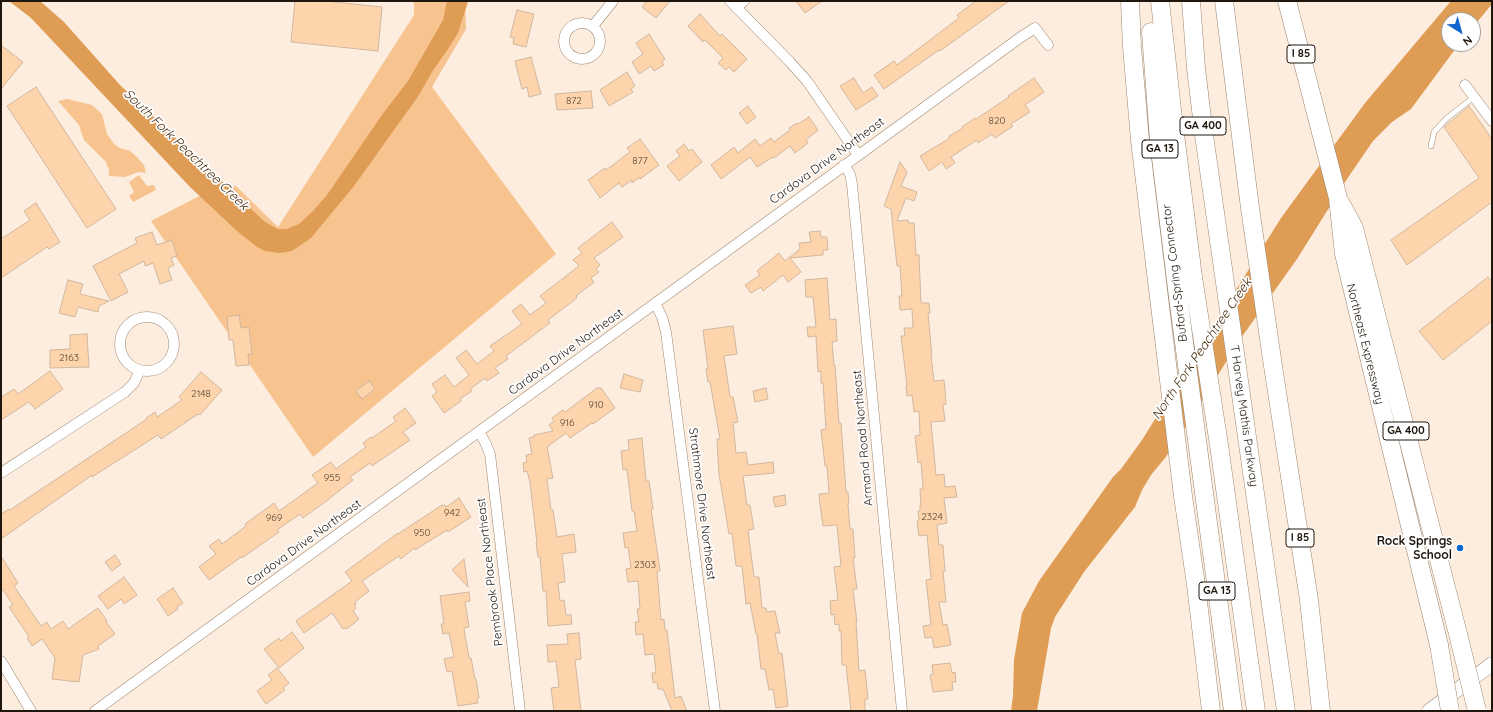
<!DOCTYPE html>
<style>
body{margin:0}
#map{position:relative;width:1493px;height:712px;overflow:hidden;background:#fdeddf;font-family:Quicksand,sans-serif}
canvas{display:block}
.frame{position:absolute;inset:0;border:2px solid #1f160d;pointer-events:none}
.north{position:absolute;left:1441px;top:12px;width:40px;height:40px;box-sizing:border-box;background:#fff;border:1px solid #a5a29e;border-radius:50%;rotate:143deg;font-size:11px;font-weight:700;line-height:16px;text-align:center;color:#1f160d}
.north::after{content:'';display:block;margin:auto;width:14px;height:18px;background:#1265cf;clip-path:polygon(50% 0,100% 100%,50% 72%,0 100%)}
</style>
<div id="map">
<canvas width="1493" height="712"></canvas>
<div class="frame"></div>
<div class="north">N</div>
</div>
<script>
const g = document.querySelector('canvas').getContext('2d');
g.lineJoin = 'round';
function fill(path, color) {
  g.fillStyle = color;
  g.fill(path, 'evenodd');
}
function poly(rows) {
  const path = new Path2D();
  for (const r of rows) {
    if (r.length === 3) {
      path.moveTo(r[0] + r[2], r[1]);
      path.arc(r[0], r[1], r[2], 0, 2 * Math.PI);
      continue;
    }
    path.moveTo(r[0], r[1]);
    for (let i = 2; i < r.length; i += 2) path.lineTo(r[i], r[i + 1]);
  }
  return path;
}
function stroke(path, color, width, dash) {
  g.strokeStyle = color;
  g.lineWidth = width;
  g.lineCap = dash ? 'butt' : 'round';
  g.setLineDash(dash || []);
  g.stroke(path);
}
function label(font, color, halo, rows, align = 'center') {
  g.font = font + ' Quicksand,sans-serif';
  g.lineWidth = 3.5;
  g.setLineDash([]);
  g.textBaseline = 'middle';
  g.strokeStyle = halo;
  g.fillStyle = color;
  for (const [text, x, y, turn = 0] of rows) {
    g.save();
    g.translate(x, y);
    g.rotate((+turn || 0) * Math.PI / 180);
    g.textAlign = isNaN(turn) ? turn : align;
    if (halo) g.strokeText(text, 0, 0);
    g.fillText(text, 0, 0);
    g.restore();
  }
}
fill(poly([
 [414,1,465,1,466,29,432,87,556,254,313,457,151,221,209,191,236,186,278,227,414,15],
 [67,99,92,105,102,114,107,134,114,144,120,148,130,151,137,157,144,165,146,173,139,172,125,177,109,176,109,170,106,162,84,140,79,125,58,101],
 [139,175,147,186,154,185,156,190,133,202,129,196,134,192,129,182]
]), '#f7c490');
fill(poly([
 [9,1,40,1,64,22,120,85,265,222,278,229,287,229,299,224,312,212,327,195,384,112,408,81,443,20,447,1,468,1,467,5,458,33,448,49,432,72,419,95,354,186,311,238,292,251,280,253,265,251,257,247,237,231,190,187,31,18],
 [1451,1,1492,1,1492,4,1473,27,1473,20,1449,20,1449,44,1459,44,1411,109,1392,122,1373,141,1347,179,1297,259,1241,338,1181,434,1165,458,1151,475,1142,490,1135,507,1084,572,1055,617,1051,628,1037,711,1011,711,1013,696,1014,660,1022,613,1039,581,1113,477,1121,469,1142,440,1281,218,1365,103]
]), '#de9c55');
const building = poly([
 [295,1,325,1,382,7,378,51,291,42,295,1],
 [647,1,670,1,656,18,642,7,647,1],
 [796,1,822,1,805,13,796,1],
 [976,1,1009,1,940,51,939,50,884,89,874,75,894,61,897,65,959,18,957,15,976,1],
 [517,10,534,14,526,47,513,44,514,38,510,37,517,10],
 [700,14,720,36,722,34,747,59,734,72,729,67,726,70,718,63,723,58,705,40,703,42,688,26,700,14],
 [649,34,665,59,662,62,664,65,654,71,651,66,639,74,632,62,643,54,636,43,649,34],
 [1,45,23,62,1,89,1,45],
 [531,57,541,94,529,97,527,87,522,89,515,61,531,57],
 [627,72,635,86,631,89,633,92,609,106,600,90,627,72],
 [854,78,863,93,872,87,878,96,856,110,840,86,854,78],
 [1034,78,1044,92,1025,105,1030,112,1011,124,1013,126,995,138,992,134,978,143,977,140,951,157,955,163,946,169,942,162,929,171,920,156,950,138,949,136,963,128,962,127,975,118,976,119,1009,97,1008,96,1034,78],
 [36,87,116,209,87,228,7,106,36,87],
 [591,91,593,108,557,110,555,94,591,91],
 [748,106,756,117,747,124,739,113,748,106],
 [1469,106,1492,139,1492,202,1407,265,1391,240,1479,178,1444,127,1469,106],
 [809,117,818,130,806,140,808,143,795,153,790,146,774,158,773,157,757,167,750,157,721,179,711,165,734,147,738,153,755,139,760,146,771,138,774,142,790,130,789,128,797,123,798,124,809,117],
 [640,139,659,165,640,179,640,177,632,183,632,180,622,187,619,183,600,198,588,180,605,168,606,170,630,152,627,148,640,139],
 [684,144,689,151,692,149,702,162,679,181,667,166,680,156,676,151,684,144],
 [900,162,907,172,901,186,917,192,914,201,906,198,897,221,908,220,908,223,914,223,916,255,919,255,921,303,929,303,930,313,928,313,932,356,931,356,934,381,944,380,945,390,946,404,943,405,945,421,931,422,936,475,944,474,945,487,955,486,957,497,944,498,947,523,937,525,939,545,943,545,945,571,943,571,946,602,939,602,943,625,947,624,951,645,934,648,932,637,925,638,923,626,931,625,926,580,931,579,927,535,919,536,917,521,919,520,918,511,920,510,920,505,921,505,920,489,923,489,921,462,918,463,915,436,920,435,919,411,914,412,912,395,907,396,906,386,907,386,902,344,901,336,905,336,904,328,913,328,912,309,900,310,899,296,902,296,900,266,897,266,891,209,884,206,900,162],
 [36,203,60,242,49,249,47,247,1,278,1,239,30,220,24,211,36,203],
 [612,222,623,237,594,258,600,265,596,269,599,272,591,278,594,282,576,296,577,298,548,320,550,323,506,356,508,359,495,368,499,373,487,381,485,378,470,389,472,391,460,399,461,401,444,413,432,396,437,392,432,384,445,375,454,387,469,375,456,358,466,350,477,364,494,351,490,346,522,324,512,311,521,304,530,315,546,303,540,296,579,266,573,260,582,253,578,248,612,222],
 [820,231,821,237,827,237,828,250,823,250,823,255,790,258,801,272,788,282,783,275,763,291,761,287,751,293,745,285,760,275,757,271,779,253,785,261,800,249,799,243,811,242,809,232,820,231],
 [152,232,157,245,172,240,177,256,171,258,174,265,168,268,172,280,160,284,153,263,145,266,144,261,119,274,128,292,111,301,93,266,137,243,135,238,152,232],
 [1488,277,1492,282,1492,321,1443,360,1419,331,1488,277],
 [827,278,830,320,836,319,837,341,832,342,834,366,835,365,839,423,841,423,846,492,848,492,849,503,848,504,850,529,853,529,855,558,853,558,857,589,853,589,857,622,856,622,859,671,865,670,868,699,865,699,865,711,851,711,846,665,842,665,841,631,839,631,839,624,835,625,834,614,831,615,830,601,838,600,834,567,841,566,837,525,823,526,820,505,819,494,829,493,827,466,825,466,821,430,826,429,823,383,821,383,821,371,818,372,816,336,808,337,807,327,816,327,813,297,806,297,805,280,827,278],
 [68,280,83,284,80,294,109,301,99,306,98,312,78,307,75,317,59,313,68,280],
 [239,315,241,328,249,327,252,354,248,354,249,365,236,366,233,340,229,340,227,317,239,315],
 [733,326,737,354,724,356,730,397,733,397,738,422,733,423,736,453,746,452,748,465,773,462,774,473,743,476,747,505,750,505,754,529,748,530,754,577,759,577,762,608,766,608,767,612,775,611,780,633,775,633,779,654,782,653,788,706,776,708,773,689,769,690,765,669,761,669,757,634,756,634,750,603,746,604,742,566,736,566,732,533,729,534,719,474,717,439,720,439,710,382,708,382,706,369,708,369,703,330,733,326],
 [87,334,89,367,50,368,50,350,70,349,70,335,87,334],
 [50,371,63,389,35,409,29,402,1,420,1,397,14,389,18,394,50,371],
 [201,372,222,390,200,415,198,414,161,439,158,435,92,477,92,475,1,539,1,514,9,509,10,510,147,419,146,418,155,412,157,417,182,400,179,397,201,372],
 [624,374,643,380,640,392,620,388,624,374],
 [369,381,375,389,362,399,356,391,369,381],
 [597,388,601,388,615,408,593,424,592,423,570,438,566,433,547,447,553,478,547,479,551,510,553,510,557,537,574,534,576,552,562,554,565,582,558,583,560,601,564,600,566,615,571,615,572,624,548,626,546,591,543,591,540,557,538,557,536,543,537,543,530,482,527,471,524,472,523,463,527,462,526,455,532,454,529,438,534,437,534,435,553,431,549,425,554,421,552,418,563,410,565,412,597,388],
 [766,388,768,399,755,402,753,391,766,388],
 [405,408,416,423,403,432,410,440,372,466,370,463,350,477,353,480,325,502,303,518,300,514,277,530,279,532,242,558,241,557,209,580,199,567,216,554,209,546,219,539,222,544,246,526,245,524,274,503,279,511,318,483,312,475,331,462,336,469,366,447,363,443,371,437,372,438,396,421,393,417,405,408],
 [642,438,646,481,649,481,653,509,651,509,660,571,657,571,661,620,664,619,665,630,667,630,675,698,681,696,687,711,672,711,663,689,658,689,657,682,653,683,652,673,656,673,654,654,645,655,643,634,636,635,635,622,639,622,637,609,640,609,638,581,628,582,626,569,631,568,628,547,625,548,623,533,637,531,634,511,632,511,627,469,623,470,621,451,629,450,628,440,642,438],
 [785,495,786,505,775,507,773,497,785,495],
 [459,498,471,517,448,532,447,530,415,550,414,548,401,559,399,556,362,581,369,591,355,602,356,604,354,605,356,608,353,611,359,619,356,621,356,622,346,629,345,628,343,629,332,613,304,633,296,621,352,581,345,572,398,533,398,534,442,505,445,505,446,507,459,498],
 [115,555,121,564,112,571,105,562,115,555],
 [1,556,18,583,14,586,41,626,47,622,51,629,63,621,68,629,98,608,107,621,106,622,115,634,98,646,99,649,83,655,79,682,52,679,55,658,42,639,32,646,27,638,29,637,9,607,13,605,1,587,1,556],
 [464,559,468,587,452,570,464,559],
 [124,577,137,595,124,604,121,599,108,609,98,596,124,577],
 [173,588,183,603,177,607,178,609,168,616,157,599,173,588],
 [469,592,470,601,465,602,469,627,464,628,465,635,469,658,471,658,475,679,476,679,479,698,477,699,478,703,458,706,452,671,447,672,444,659,454,657,449,633,443,634,441,624,444,624,440,596,469,592],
 [292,632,304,648,279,668,264,649,279,638,281,641,292,632],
 [579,633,581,659,575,660,581,711,554,711,551,688,559,687,556,661,548,662,547,645,568,644,567,634,579,633],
 [950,663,952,673,955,672,956,682,952,682,953,690,933,692,930,675,933,674,932,665,950,663],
 [277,668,289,683,283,688,285,690,266,704,257,691,272,680,268,675,277,668]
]);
fill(building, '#fdd4ab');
stroke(building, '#d0b7a0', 1);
const lane = poly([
 [1431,146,1434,132,1447,118,1474,97]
]);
const street = poly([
 [730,1,789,61,807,81,858,155],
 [736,8,744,1],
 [582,41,18],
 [593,26,613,1],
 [1465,85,1492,121],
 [844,165,850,174,852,184,902,711],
 [655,303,662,317,666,332,715,711],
 [147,344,27],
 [479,432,485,442,490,454,520,711],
 [1,473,125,392,134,383,140,370],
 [1,661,31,711],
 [95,711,1021,37,1035,28,1048,45]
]);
const secondary = poly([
 [1429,711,1492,664]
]);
const highway = poly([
 [1130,1,1132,47,1140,140,1183,496,1196,585,1211,711],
 [1160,1,1172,110,1193,277,1219,445,1256,711],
 [1191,1,1196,68,1204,135,1286,711],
 [1224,1,1250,208,1273,366,1309,600,1321,711],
 [1287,1,1338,198,1344,254,1439,645],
 [1151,32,1159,141,1178,297,1233,711],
 [1341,204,1354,228,1458,634]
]);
stroke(lane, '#9e8770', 6);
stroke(street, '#9e8770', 11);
stroke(secondary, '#9e8770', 15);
stroke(highway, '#9e8770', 19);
stroke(lane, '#fff', 5);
stroke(street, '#fff', 10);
stroke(secondary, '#fff', 14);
stroke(highway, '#fff', 18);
const highwayBridge = poly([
 [1458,634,1477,711],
 [1439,645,1450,711]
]);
stroke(highwayBridge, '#9e8770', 19, []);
stroke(highwayBridge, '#fff', 18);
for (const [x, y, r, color] of [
 [1460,548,4,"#1265cf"]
]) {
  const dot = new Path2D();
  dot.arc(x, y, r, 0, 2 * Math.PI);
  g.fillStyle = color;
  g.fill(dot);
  stroke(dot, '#fff', 1.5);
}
label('10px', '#564634', null, [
 ["872",574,101],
 ["820",997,121],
 ["877",640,161],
 ["2163",69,358],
 ["2148",201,394],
 ["910",596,405],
 ["916",567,423],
 ["955",332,478],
 ["942",452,513],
 ["2324",932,517],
 ["969",274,518],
 ["950",422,533],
 ["2303",645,565]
]);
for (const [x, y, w] of [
 [1301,54,28],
 [1203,126,46],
 [1160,149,36],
 [1406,431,46],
 [1300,538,28],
 [1217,591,36]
]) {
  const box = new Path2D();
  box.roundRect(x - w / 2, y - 9, w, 18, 3);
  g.fillStyle = '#fff';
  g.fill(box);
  stroke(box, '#1f160d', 1);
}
label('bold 11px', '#1f160d', null, [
 ["I 85",1301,54],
 ["GA 400",1203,126],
 ["GA 13",1160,149],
 ["GA 400",1406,431],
 ["I 85",1300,538],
 ["GA 13",1217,591]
]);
label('12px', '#1f160d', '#fff', [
 ["Cardova Drive Northeast",827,161,-36],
 ["Buford-Spring Connector",1175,273,-97],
 ["Northeast Expressway",1365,344,76],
 ["Cardova Drive Northeast",566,352,-36],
 ["T Harvey Mathis Parkway",1244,416,82],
 ["Armand Road Northeast",863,438,-95],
 ["Strathmore Drive Northeast",702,504,83],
 ["Cardova Drive Northeast",304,543,-36],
 ["Pembrook Place Northeast",490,572,-97]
]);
label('bold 12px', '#1f160d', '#fff', [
 ["Rock Springs",1452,541],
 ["School",1452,555]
], 'right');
label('italic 13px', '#462b0c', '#fff', [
 ["South Fork Peachtree Creek",186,150,44],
 ["North Fork Peachtree Creek",1202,349,-56]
]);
</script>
